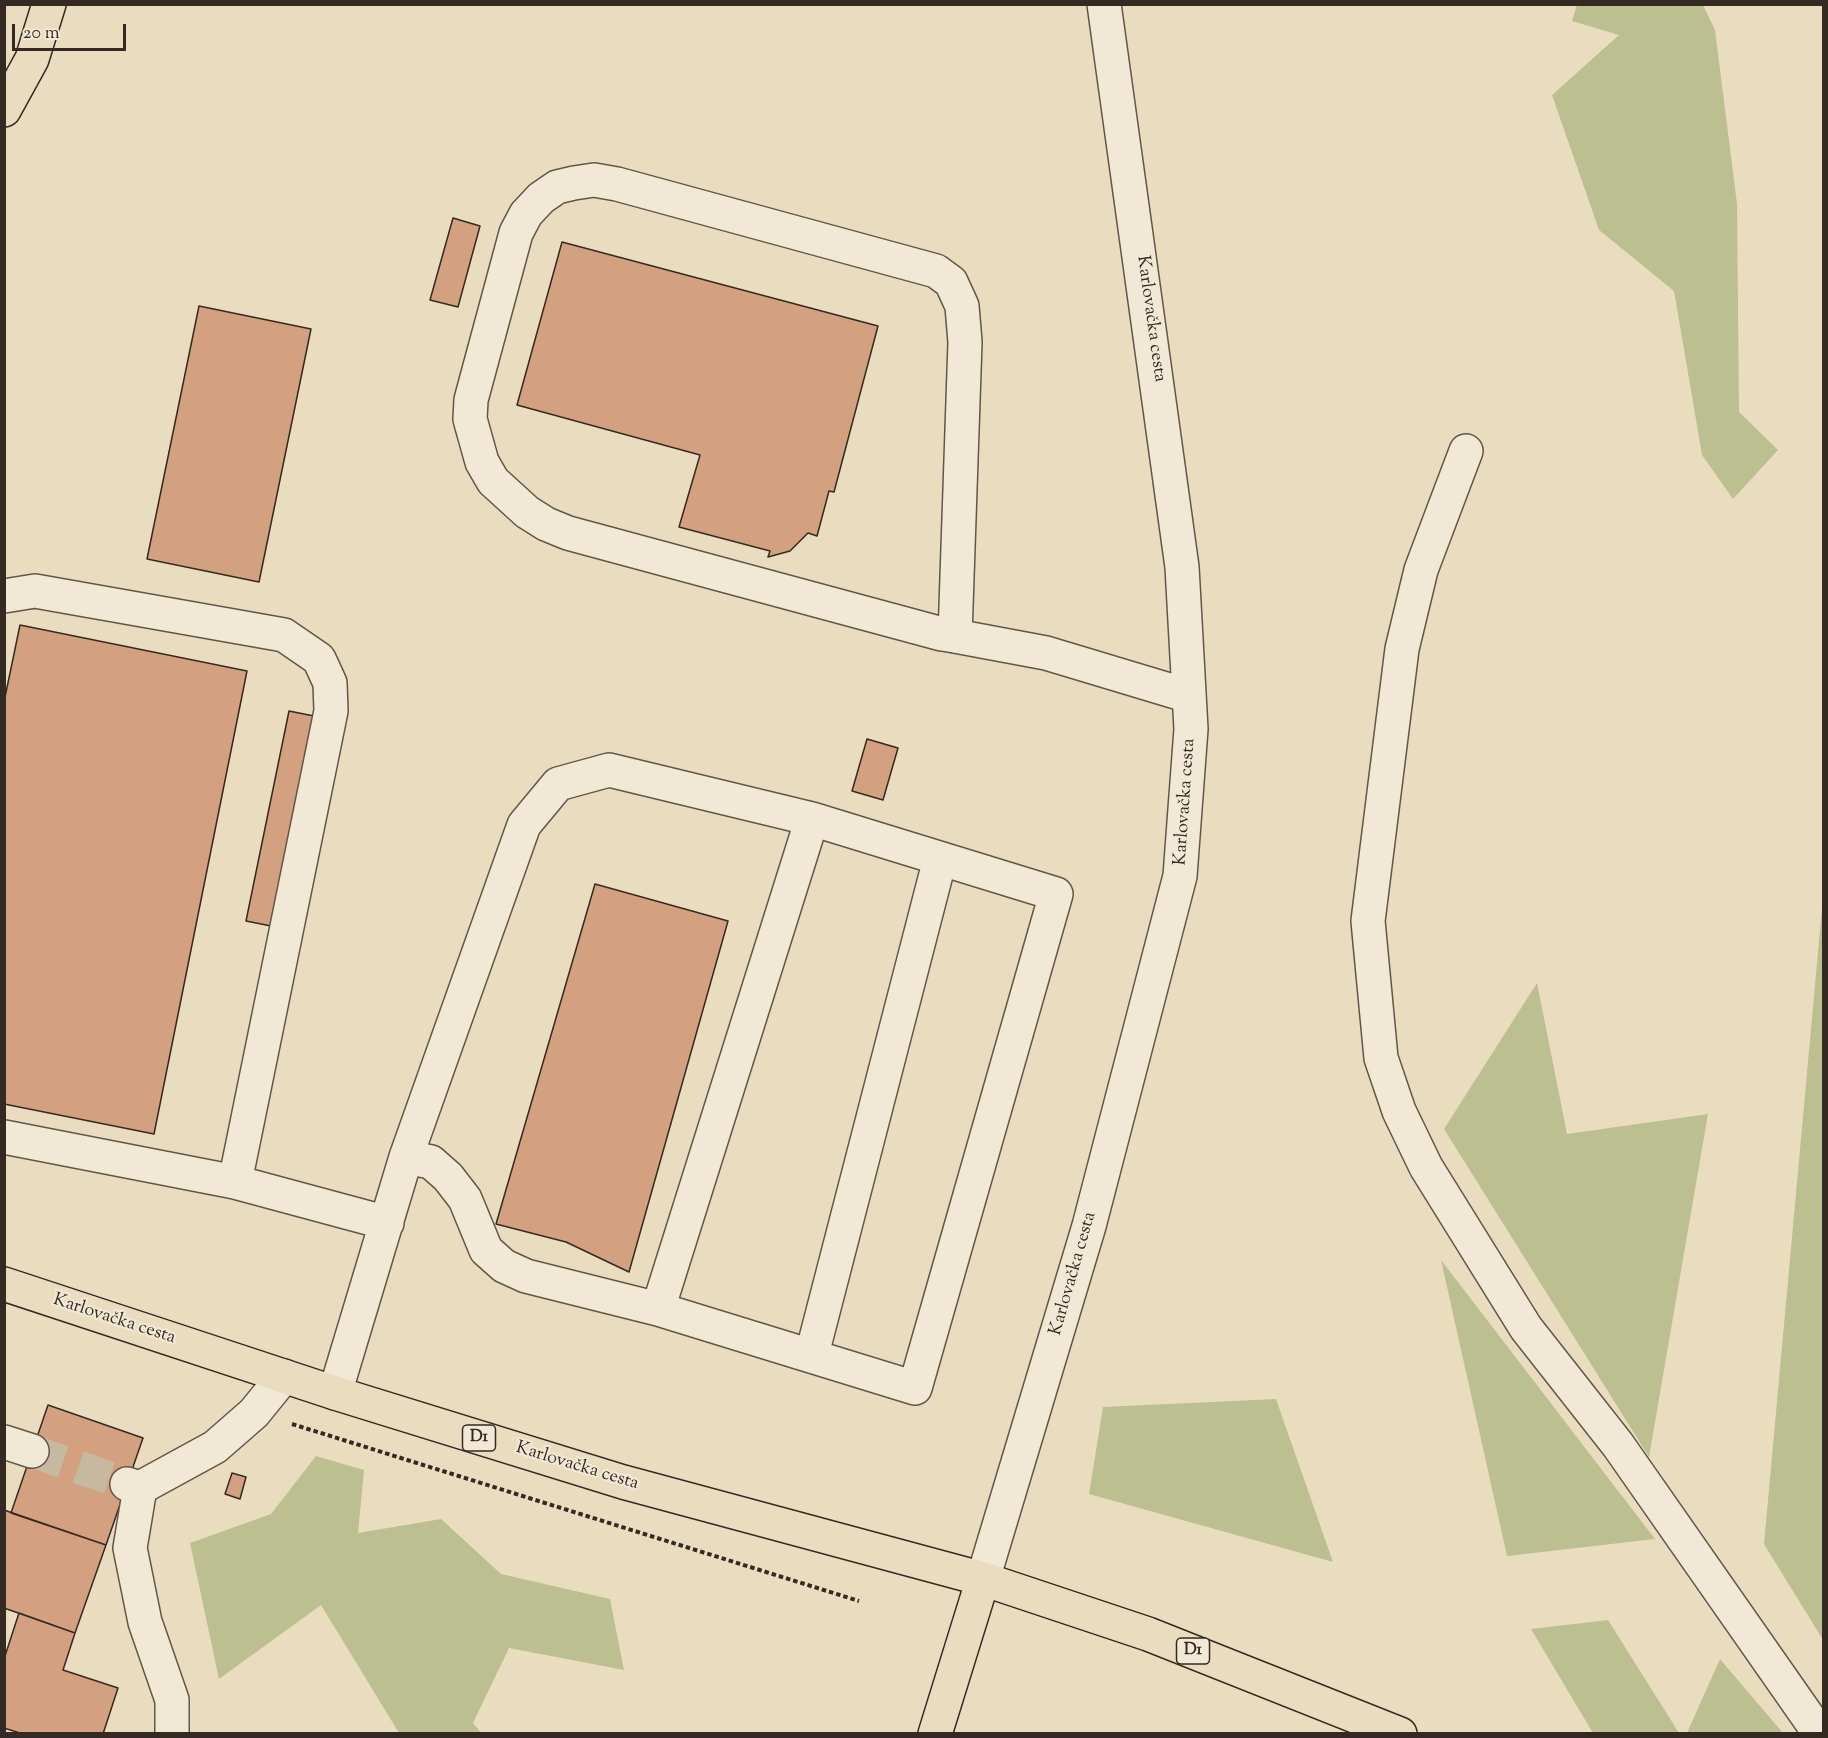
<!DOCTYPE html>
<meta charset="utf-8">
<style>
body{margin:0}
#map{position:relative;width:1828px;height:1738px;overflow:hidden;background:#eaddbf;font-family:"Sorts Mill Goudy",serif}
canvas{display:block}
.frame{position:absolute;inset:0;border:6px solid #352923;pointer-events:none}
.scale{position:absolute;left:12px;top:24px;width:114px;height:27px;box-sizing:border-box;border:3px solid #352923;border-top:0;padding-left:8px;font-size:18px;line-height:21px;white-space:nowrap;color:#352923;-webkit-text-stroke:4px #f1e9d5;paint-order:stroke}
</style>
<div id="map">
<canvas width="1828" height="1738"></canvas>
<div class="frame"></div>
<div class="scale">20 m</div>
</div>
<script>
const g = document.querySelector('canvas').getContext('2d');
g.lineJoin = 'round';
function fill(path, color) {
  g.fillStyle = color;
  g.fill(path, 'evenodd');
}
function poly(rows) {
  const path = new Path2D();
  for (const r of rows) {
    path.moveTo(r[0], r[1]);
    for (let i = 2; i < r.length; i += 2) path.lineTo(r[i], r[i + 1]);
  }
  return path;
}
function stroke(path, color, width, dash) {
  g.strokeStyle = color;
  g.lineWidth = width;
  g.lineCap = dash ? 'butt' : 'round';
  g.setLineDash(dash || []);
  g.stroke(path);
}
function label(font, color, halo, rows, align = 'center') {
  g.font = font + ' "Sorts Mill Goudy",serif';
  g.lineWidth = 4.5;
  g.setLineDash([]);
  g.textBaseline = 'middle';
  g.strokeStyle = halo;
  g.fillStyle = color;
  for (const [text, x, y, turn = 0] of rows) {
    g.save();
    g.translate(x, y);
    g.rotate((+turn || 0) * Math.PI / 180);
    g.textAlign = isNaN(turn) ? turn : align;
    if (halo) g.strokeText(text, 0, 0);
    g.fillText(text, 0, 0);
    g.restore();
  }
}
fill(poly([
 [1577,5,1703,5,1715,30,1737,204,1739,412,1778,450,1733,499,1702,455,1674,291,1599,230,1552,95,1619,35,1572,21],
 [1823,897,1824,1640,1823,1640,1764,1544],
 [1537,983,1567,1134,1708,1114,1649,1457,1444,1129],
 [1441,1260,1655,1539,1507,1556],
 [1276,1399,1333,1562,1089,1494,1103,1407],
 [316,1456,364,1470,358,1533,441,1519,501,1574,610,1599,624,1670,509,1648,473,1723,481,1733,399,1733,321,1605,219,1679,190,1543,271,1514],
 [1608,1620,1679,1733,1593,1733,1531,1629],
 [1720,1659,1783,1733,1687,1733]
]), '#bcbf8f');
const building = poly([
 [453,218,480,226,458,307,430,300,453,218],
 [562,242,878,326,834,492,829,491,817,536,808,533,790,551,768,557,770,551,679,527,700,455,517,405,562,242],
 [199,306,311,329,259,582,147,559,199,306],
 [20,625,247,671,154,1134,4,1104,4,702,20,625],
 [289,711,314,716,271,926,246,921,289,711],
 [867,739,898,748,883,800,852,791,867,739],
 [595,884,728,921,629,1272,566,1242,496,1224,595,884],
 [48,1405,143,1438,106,1545,11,1513,48,1405],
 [232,1473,246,1477,240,1499,225,1494,232,1473],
 [4,1510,106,1545,75,1633,4,1608,4,1510],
 [19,1613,75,1633,63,1670,118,1688,103,1734,23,1734,4,1728,4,1659,19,1613]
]);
fill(building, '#d3a080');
stroke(building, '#352923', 1.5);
stroke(poly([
 [32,1451,127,1484]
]), '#c6b9a0', 33, [33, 16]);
const minor = poly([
 [1466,451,1421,570,1402,649,1368,921,1381,1058,1399,1111,1426,1167,1526,1328,1618,1445,1820,1734],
 [4,596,35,591,284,635,319,659,330,683,331,711,235,1182],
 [955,636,965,342,962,306,951,282,936,271,617,184,594,180,574,183,557,187,541,198,526,214,516,233,471,400,470,419,482,462,493,481,527,512,546,524,568,533,942,634,955,636,1046,653,1189,696],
 [4,1137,235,1182,387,1223],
 [658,1309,915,1388,1056,894,812,819],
 [812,1354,940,859],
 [335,1393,406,1157,524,825,558,784,609,770,812,819,658,1309,526,1276,504,1266,486,1250,465,1199,448,1177,431,1162,406,1157],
 [4,1442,32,1451],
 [127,1484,140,1488,215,1447,254,1413,284,1376],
 [140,1488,130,1548,145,1622,172,1700,172,1734],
 [983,1579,1089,1226,1180,876,1191,729,1182,567,1104,4]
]);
const major = poly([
 [4,1284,335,1393,623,1482,983,1579,1148,1634,1400,1734]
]);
const highway = poly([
 [4,110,32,59,49,4],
 [935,1734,983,1579]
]);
stroke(minor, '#62564a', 36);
stroke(major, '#352923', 36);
stroke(highway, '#352923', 36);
stroke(poly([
 [292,1424,859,1601]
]), '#352923', 4, [4.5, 3]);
stroke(minor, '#f1e9d5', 33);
stroke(major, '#eaddbf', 33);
stroke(highway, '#eaddbf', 33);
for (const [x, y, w] of [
 [479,1438,33],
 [1193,1651,33]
]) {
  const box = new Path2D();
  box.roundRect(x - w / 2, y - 13, w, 26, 4.5);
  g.fillStyle = '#f1e9d5';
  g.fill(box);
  stroke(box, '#352923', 1.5);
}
label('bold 16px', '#352923', null, [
 ["D1",479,1438],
 ["D1",1193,1651]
]);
label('18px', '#352923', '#f1e9d5', [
 ["Karlovačka cesta",1150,319,82],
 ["Karlovačka cesta",1186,802,-86],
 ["Karlovačka cesta",1074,1274,-74],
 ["Karlovačka cesta",114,1320,18],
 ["Karlovačka cesta",577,1467,17]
]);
</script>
